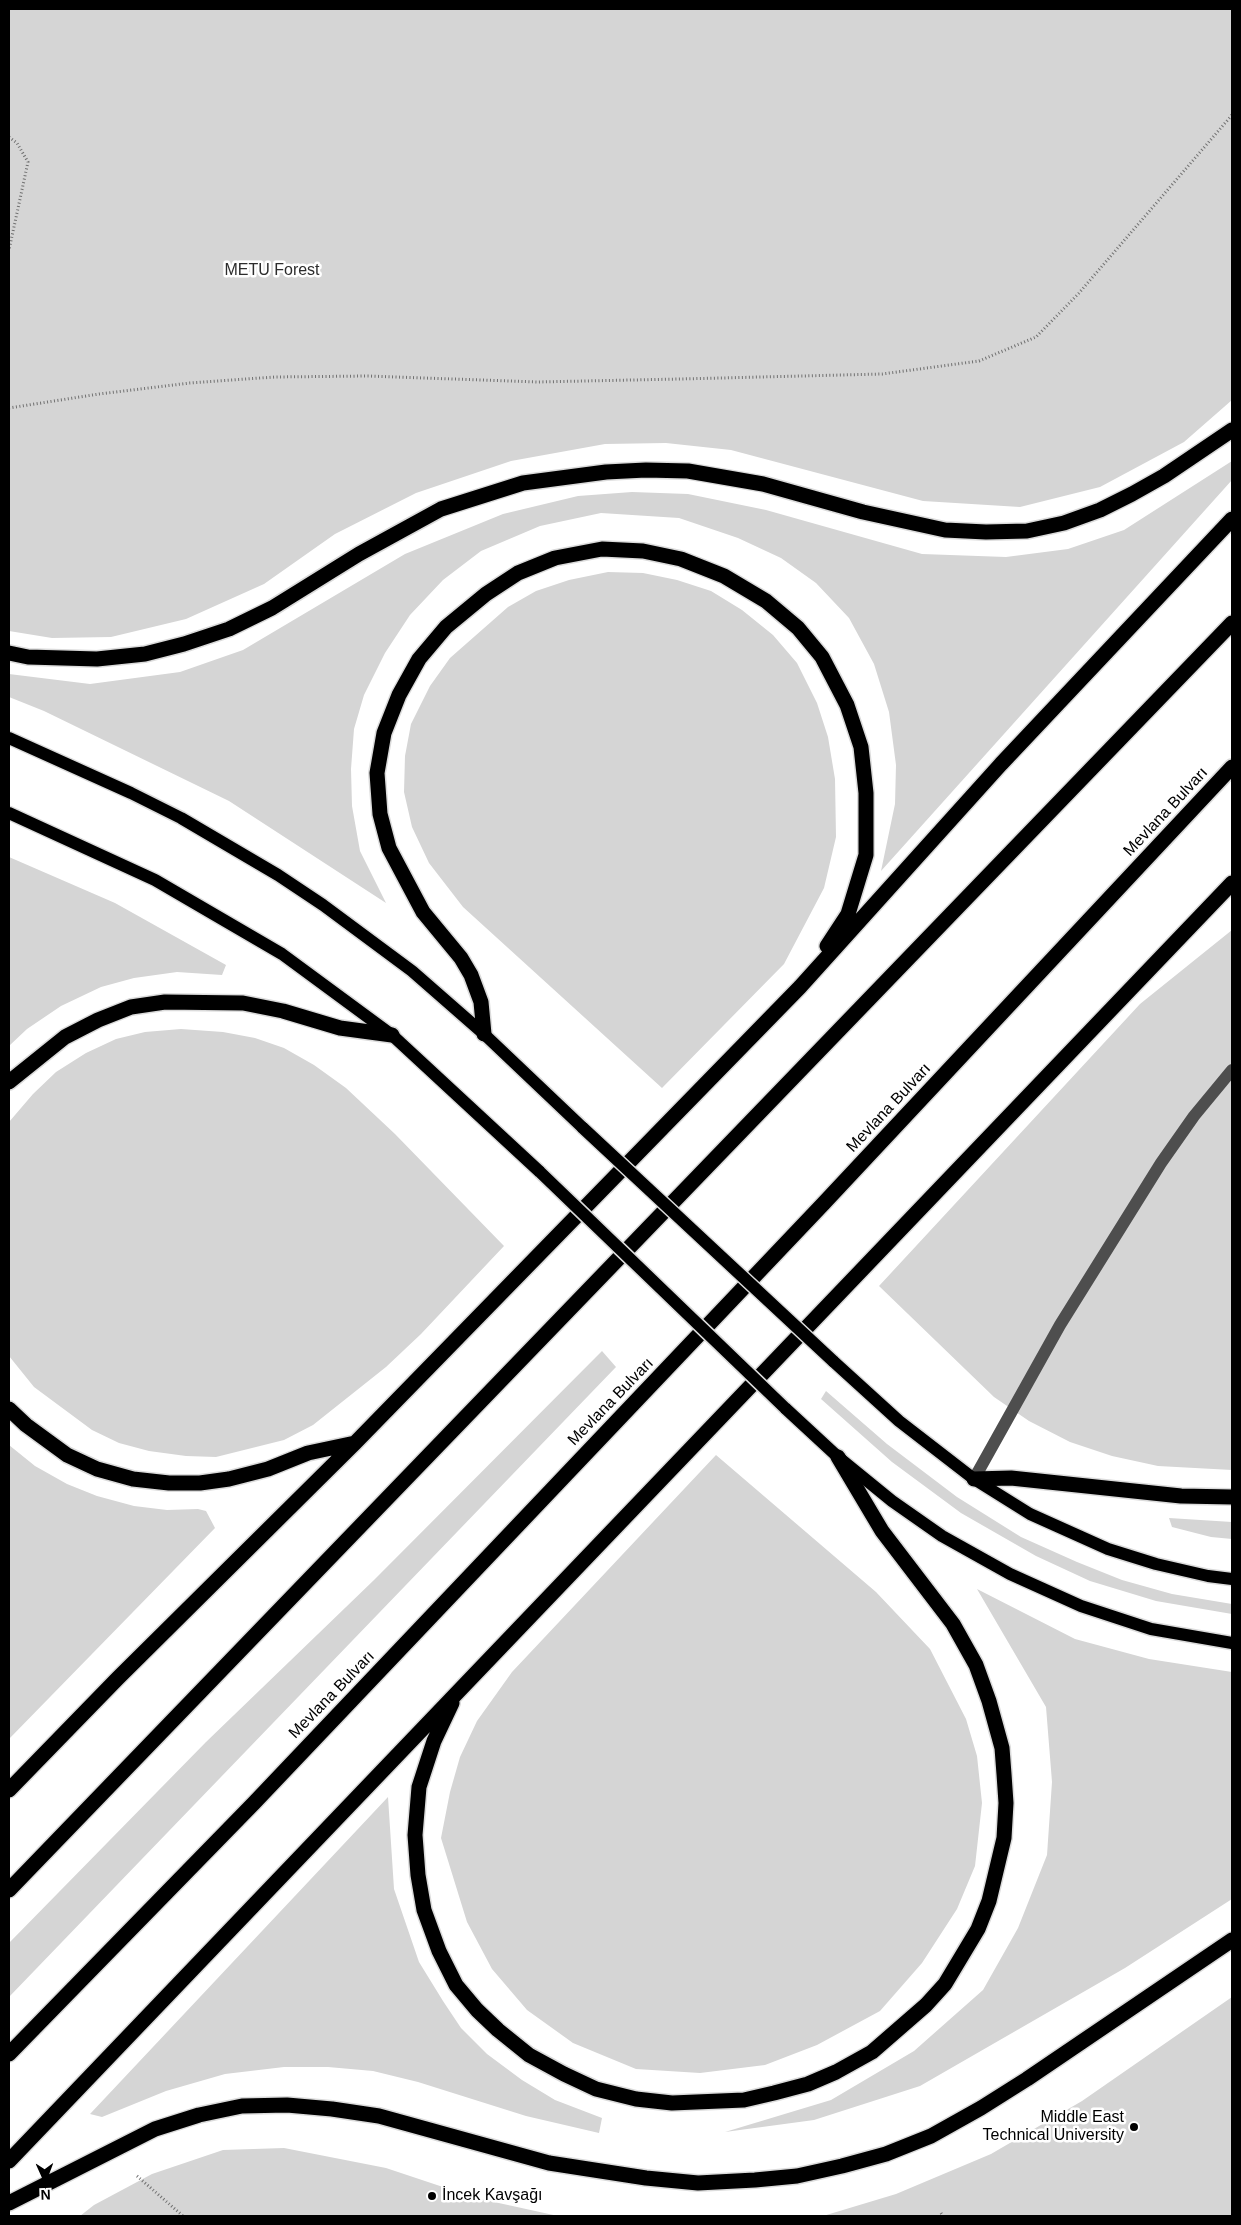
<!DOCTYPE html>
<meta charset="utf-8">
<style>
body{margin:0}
#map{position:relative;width:1241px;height:2225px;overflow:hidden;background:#fff;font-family:Helvetica,sans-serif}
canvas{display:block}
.frame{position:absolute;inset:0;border:10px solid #000;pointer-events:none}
.north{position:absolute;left:20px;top:2155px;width:50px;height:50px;-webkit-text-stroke:4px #fff;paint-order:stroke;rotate:178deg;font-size:14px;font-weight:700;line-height:20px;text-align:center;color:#000}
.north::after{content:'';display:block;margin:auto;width:18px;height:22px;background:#000;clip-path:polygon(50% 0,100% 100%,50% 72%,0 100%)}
</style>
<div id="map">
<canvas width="1241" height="2225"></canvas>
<div class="frame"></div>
<div class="north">N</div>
</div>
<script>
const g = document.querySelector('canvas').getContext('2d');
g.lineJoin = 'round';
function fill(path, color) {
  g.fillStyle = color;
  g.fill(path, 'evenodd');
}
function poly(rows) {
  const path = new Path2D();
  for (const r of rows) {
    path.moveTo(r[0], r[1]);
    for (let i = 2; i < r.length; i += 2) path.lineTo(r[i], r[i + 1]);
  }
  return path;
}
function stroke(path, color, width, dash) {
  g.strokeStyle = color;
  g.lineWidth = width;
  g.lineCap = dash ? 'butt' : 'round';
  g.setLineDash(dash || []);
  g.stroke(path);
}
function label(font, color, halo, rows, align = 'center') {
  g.font = font + ' Helvetica,sans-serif';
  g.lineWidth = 5;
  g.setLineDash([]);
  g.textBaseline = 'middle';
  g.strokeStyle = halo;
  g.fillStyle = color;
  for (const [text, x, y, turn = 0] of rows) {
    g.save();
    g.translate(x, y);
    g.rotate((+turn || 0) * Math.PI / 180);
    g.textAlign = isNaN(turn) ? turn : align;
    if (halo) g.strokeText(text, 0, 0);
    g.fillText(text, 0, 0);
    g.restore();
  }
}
fill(poly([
 [9,9,1232,9,1232,400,1184,442,1100,487,1020,507,923,501,731,450,666,443,605,444,511,461,416,493,335,534,264,584,186,619,111,637,52,638,9,631],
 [1232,461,1232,480,881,871,895,804,896,765,889,712,874,664,849,618,816,583,781,558,738,538,679,518,601,513,540,526,481,551,443,580,410,615,385,653,364,695,354,729,351,769,352,806,360,851,386,903,229,801,44,711,9,697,9,674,90,684,180,672,243,650,405,554,503,514,578,496,632,492,688,494,766,510,922,554,1006,557,1068,549,1124,530],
 [608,572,643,573,677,580,711,591,742,610,773,635,797,663,817,703,828,737,835,779,836,837,824,888,784,964,662,1088,463,907,429,863,412,827,404,792,405,756,411,724,430,686,450,658,508,607,536,591,569,580],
 [9,857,115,903,226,965,222,975,177,972,134,978,101,987,61,1006,27,1029,9,1046],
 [1232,930,1232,1470,1158,1466,1112,1456,1070,1442,1029,1421,994,1397,879,1286,1140,1004],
 [181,1029,223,1032,255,1038,284,1048,314,1065,346,1088,395,1134,504,1246,421,1334,386,1367,313,1425,284,1440,216,1457,186,1456,149,1451,119,1443,92,1430,34,1387,9,1356,9,1122,33,1094,56,1072,86,1053,116,1039,145,1032],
 [602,1351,616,1367,9,1997,9,1943,206,1742,374,1580],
 [826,1391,887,1444,957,1497,1021,1537,1077,1562,1122,1580,1172,1594,1232,1604,1232,1614,1156,1601,1090,1581,1036,1556,961,1513,892,1462,821,1399],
 [9,1445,35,1466,67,1484,97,1496,134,1506,167,1510,198,1509,206,1511,215,1528,9,1739],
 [716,1455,876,1592,930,1649,966,1719,977,1756,982,1803,975,1866,957,1909,922,1963,880,2011,817,2045,765,2065,700,2073,636,2069,573,2043,527,2010,492,1969,467,1922,441,1838,450,1792,460,1757,477,1721,512,1672],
 [1169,1518,1232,1522,1232,1539,1211,1537,1172,1527],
 [977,1589,1075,1639,1149,1659,1232,1672,1232,1899,1125,1968,920,2086,814,2120,725,2132,831,2100,914,2051,983,1990,1018,1928,1047,1855,1052,1782,1046,1707],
 [388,1797,394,1889,419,1962,443,2001,461,2028,487,2054,522,2080,555,2100,602,2118,599,2133,526,2116,418,2082,373,2071,328,2067,284,2067,225,2074,166,2091,102,2117,90,2114],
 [1232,1997,1232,2216,823,2216,896,2194,991,2154,1082,2101],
 [284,2148,386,2168,476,2198,558,2216,80,2216,94,2205,152,2174,223,2150]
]), '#d5d5d5');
const major = poly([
 [9,738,131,793,181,818,278,875,323,905,412,971,484,1034,583,1128],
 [9,813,155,880,282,954,392,1035,540,1172],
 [833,1361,899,1421,974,1479,1030,1514,1108,1549,1156,1564,1208,1576,1232,1579],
 [785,1408,838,1457,892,1501,942,1536,1010,1574,1081,1606,1151,1629,1232,1643]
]);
const highway = poly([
 [9,653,28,657,97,659,145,654,184,644,229,629,272,608,359,554,441,509,523,483,606,472,646,470,688,471,763,484,863,512,945,530,986,532,1027,531,1064,523,1100,510,1132,494,1164,476,1232,430],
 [484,1034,481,1002,471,975,461,958,423,912,389,848,380,814,377,773,384,733,399,695,419,659,446,627,486,594,518,573,555,558,602,549,643,551,681,559,724,576,766,601,798,628,822,657,847,705,861,747,866,793,866,855,848,914,827,946],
 [9,1082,65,1037,98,1020,131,1007,165,1002,243,1003,283,1011,340,1028,392,1035],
 [9,1409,26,1425,67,1455,97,1469,133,1479,169,1483,200,1483,229,1479,268,1469,308,1453,355,1443],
 [974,1479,1011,1478,1181,1496,1232,1497],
 [452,1703,434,1741,419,1787,415,1835,418,1875,424,1910,439,1951,456,1985,477,2010,498,2030,529,2055,564,2074,596,2089,636,2099,672,2103,744,2100,774,2093,808,2084,836,2072,872,2052,926,2005,945,1984,978,1929,989,1901,1004,1838,1006,1803,1004,1774,1002,1748,989,1701,976,1665,953,1624,882,1531,838,1457],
 [9,1790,118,1678,355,1443,800,987,1001,764,1232,519],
 [9,1890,1232,623],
 [9,2054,254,1803,824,1203,1232,767],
 [9,2161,1232,883],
 [9,2203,155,2129,199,2115,242,2106,287,2105,332,2109,379,2116,549,2163,646,2178,698,2183,755,2180,797,2176,842,2166,886,2154,931,2136,981,2108,1027,2079,1232,1940]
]);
stroke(major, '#dbdbdb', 15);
stroke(highway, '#dbdbdb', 18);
stroke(poly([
 [9,137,17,143,28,162,9,250],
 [9,408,99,394,190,383,275,377,368,376,537,382,680,379,882,374,979,361,1036,337,1079,293,1232,115],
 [137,2176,183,2216],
 [941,2213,943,2216]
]), '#707070', 3, [1, 2.5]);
stroke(poly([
 [974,1479,1060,1325,1161,1163,1194,1116,1232,1070]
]), '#4e4e4e', 12);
stroke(major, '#000', 12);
stroke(highway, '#000', 15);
const majorBridge = poly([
 [583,1128,833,1361],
 [540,1172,785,1408]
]);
stroke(majorBridge, '#dbdbdb', 15, []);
stroke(majorBridge, '#000', 12);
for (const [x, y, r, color] of [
 [1134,2127,5,"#000"],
 [432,2196,5,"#000"]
]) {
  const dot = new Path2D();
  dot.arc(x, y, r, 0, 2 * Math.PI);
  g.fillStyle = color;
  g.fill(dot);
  stroke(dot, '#fff', 2);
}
label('16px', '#2c2c2c', '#fff', [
 ["METU Forest",272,271]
]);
label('16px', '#000', '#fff', [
 ["Mevlana Bulvarı",1166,812,-47],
 ["Mevlana Bulvarı",889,1108,-47],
 ["Mevlana Bulvarı",611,1402,-46],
 ["Mevlana Bulvarı",332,1695,-46]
]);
label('16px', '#000', '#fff', [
 ["Middle East",1124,2118],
 ["Technical University",1124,2136],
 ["İncek Kavşağı",442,2196,"left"]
], 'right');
</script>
